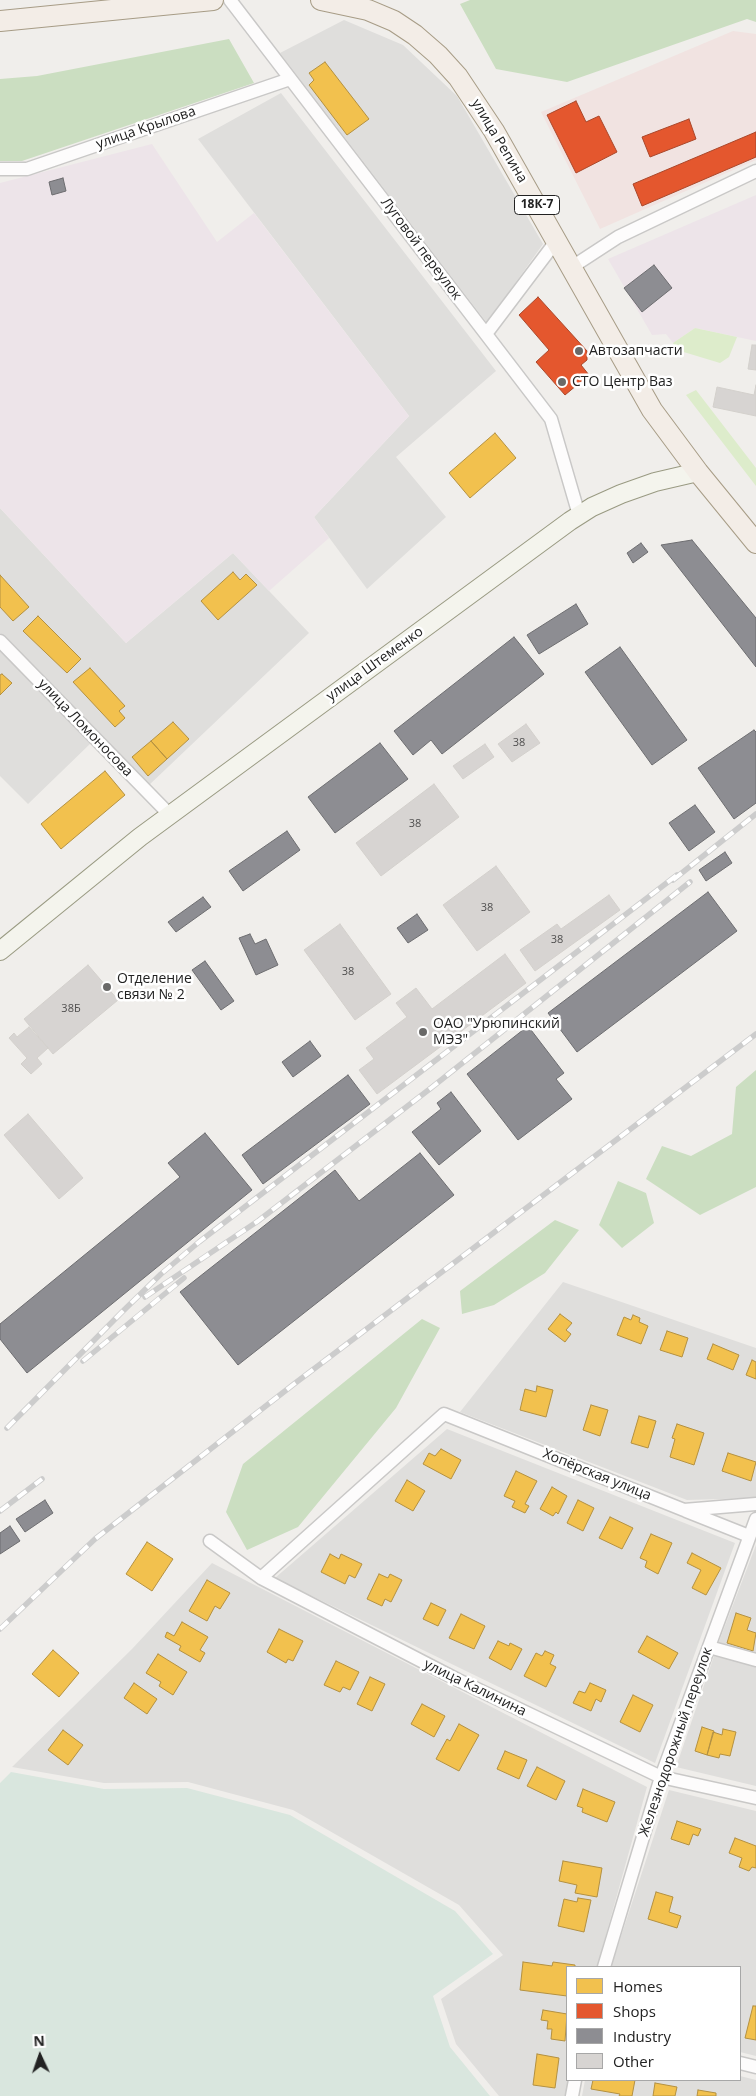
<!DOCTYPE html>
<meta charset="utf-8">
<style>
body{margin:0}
#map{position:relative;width:756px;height:2096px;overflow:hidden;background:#f0eeeb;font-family:"Open Sans",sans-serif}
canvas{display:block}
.legend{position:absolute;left:566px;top:1966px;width:175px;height:115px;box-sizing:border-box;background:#fff;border:1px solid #a7a7a7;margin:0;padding:6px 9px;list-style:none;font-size:15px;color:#222}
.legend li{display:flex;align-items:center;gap:10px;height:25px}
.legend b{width:25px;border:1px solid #a7a7a7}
.north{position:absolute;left:15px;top:2031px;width:50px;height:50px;-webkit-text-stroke:4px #fff;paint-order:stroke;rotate:357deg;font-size:14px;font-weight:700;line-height:20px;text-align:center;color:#222}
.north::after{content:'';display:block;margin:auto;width:18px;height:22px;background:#222;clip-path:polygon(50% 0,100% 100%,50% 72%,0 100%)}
</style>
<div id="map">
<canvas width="756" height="2096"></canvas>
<ul class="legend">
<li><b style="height:14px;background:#f2c14e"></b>Homes</li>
<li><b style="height:14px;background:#e4572e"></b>Shops</li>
<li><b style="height:14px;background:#8d8d92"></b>Industry</li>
<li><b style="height:14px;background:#d7d4d2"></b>Other</li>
</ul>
<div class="north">N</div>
</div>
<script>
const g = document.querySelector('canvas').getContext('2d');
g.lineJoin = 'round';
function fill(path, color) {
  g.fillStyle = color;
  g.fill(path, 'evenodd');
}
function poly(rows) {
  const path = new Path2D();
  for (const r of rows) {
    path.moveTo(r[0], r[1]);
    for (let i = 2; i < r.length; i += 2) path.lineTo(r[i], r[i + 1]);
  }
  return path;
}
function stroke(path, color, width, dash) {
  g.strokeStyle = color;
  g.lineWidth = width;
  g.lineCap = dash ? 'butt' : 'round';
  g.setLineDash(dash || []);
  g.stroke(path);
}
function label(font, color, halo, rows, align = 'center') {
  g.font = font + ' "Open Sans",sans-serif';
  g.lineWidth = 5;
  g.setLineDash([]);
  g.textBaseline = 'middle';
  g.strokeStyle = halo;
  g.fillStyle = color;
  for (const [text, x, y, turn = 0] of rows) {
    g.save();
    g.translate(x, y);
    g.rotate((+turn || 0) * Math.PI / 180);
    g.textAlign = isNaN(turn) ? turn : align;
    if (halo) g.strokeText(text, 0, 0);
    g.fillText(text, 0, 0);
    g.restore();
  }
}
fill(poly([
 [344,20,403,45,457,96,543,244,487,323,280,53],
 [281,93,496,371,396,457,446,517,367,589,314,517,409,416,198,139],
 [0,508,126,643,233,553,309,633,148,786,0,633],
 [0,649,91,743,28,804,0,776],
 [563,1282,756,1348,756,1498,687,1500,460,1412],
 [447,1429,735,1543,655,1763,275,1578],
 [756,1545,756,1655,718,1644],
 [212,1563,647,1787,597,1967,567,1967,567,2080,570,2080,567,2096,499,2096,456,2044,441,1999,503,1955,459,1905,293,1810,188,1782,104,1783,12,1767,132,1649],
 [714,1656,756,1666,756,1786,676,1767],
 [669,1790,756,1811,756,2056,740,2052,740,1967,611,1967],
 [740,2076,756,2080,756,2096,582,2096,585,2080,740,2080]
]), '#dfdedc');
fill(poly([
 [733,31,756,34,756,160,600,229,541,112]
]), '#f1e3e1');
fill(poly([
 [152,144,217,242,254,213,409,416,314,517,329,538,269,591,233,553,126,643,0,508,0,183],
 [756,195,756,341,695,328,673,343,666,334,652,335,608,259]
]), '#ede4e9');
fill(poly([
 [695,328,737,337,729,357,720,363,677,350,673,343],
 [696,390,756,468,756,486,686,395]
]), '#ddeccb');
fill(poly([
 [470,0,756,0,756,22,747,19,567,82,496,69,460,4],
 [229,39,254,83,22,161,0,161,0,79,37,76],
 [756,1070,756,1187,700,1215,646,1179,662,1146,691,1156,732,1134,736,1087],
 [618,1181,646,1193,654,1223,622,1248,599,1225],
 [555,1220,579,1230,545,1273,494,1305,462,1314,460,1291],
 [422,1319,440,1328,396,1408,298,1527,247,1550,226,1512,243,1464]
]), '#cbdec1');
fill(poly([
 [11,1772,104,1789,187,1788,290,1815,455,1911,493,1954,433,1996,450,2047,490,2096,0,2096,0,1783]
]), '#d9e6de');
const homes = poly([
 [325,62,369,119,347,135,309,85,314,80,309,73,325,62],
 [495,433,516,458,470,498,449,473,495,433],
 [233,572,240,580,246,574,257,585,218,620,201,601,233,572],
 [0,575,29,607,13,621,0,607,0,575],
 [38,616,81,659,67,673,23,631,38,616],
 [90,668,125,706,119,711,125,718,115,727,73,682,90,668],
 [2,674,12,683,0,695,0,675,2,674],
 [173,722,189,739,167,759,151,741,173,722],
 [151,741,167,759,148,776,132,757,151,741],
 [105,771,125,795,61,849,41,824,105,771],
 [560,1314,572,1323,566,1330,571,1334,565,1342,548,1329,560,1314],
 [633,1315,640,1318,639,1322,648,1326,641,1344,617,1335,624,1317,631,1320,633,1315],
 [667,1331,688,1338,682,1357,660,1350,667,1331],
 [713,1344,739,1355,733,1370,707,1359,713,1344],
 [752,1360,756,1362,756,1379,746,1375,752,1360],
 [537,1386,553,1390,546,1417,520,1410,525,1389,536,1392,537,1386],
 [591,1405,608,1410,600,1436,583,1430,591,1405],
 [639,1416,656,1421,648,1448,631,1443,639,1416],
 [677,1424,704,1433,694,1465,670,1457,675,1439,672,1438,677,1424],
 [441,1449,461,1460,451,1479,423,1464,429,1453,435,1456,441,1449],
 [728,1453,756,1462,751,1481,722,1471,728,1453],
 [516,1471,537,1481,525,1504,529,1506,525,1513,512,1507,515,1501,504,1496,516,1471],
 [407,1480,425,1491,413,1511,395,1501,407,1480],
 [552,1487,567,1496,558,1514,556,1512,553,1516,540,1509,552,1487],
 [578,1500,594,1508,583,1531,567,1523,578,1500],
 [610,1517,633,1528,622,1549,599,1538,610,1517],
 [651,1534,672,1543,658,1574,645,1567,647,1561,640,1558,651,1534],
 [147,1542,173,1559,152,1591,126,1574,147,1542],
 [692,1553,721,1568,706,1595,692,1588,701,1570,687,1563,692,1553],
 [330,1554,339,1559,341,1554,362,1564,355,1578,349,1575,345,1584,321,1572,330,1554],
 [379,1574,388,1578,390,1574,402,1580,391,1602,385,1599,382,1606,367,1599,379,1574],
 [207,1580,230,1593,220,1609,215,1606,207,1621,189,1611,207,1580],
 [431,1603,446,1610,438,1626,423,1619,431,1603],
 [736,1613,751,1618,747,1630,756,1633,753,1651,727,1643,736,1613],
 [461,1614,485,1626,474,1649,449,1638,461,1614],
 [182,1622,208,1637,200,1650,205,1653,200,1662,179,1650,181,1646,165,1637,167,1632,174,1636,182,1622],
 [279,1629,303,1641,293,1661,288,1659,286,1663,267,1652,279,1629],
 [647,1636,678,1653,669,1669,638,1652,647,1636],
 [498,1641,509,1646,510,1643,522,1649,511,1670,489,1658,498,1641],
 [53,1650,79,1673,59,1697,32,1674,53,1650],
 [545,1651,554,1655,550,1664,556,1667,546,1687,524,1676,536,1653,542,1656,545,1651],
 [158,1654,187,1672,173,1695,159,1686,161,1682,146,1673,158,1654],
 [336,1661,359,1672,350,1690,343,1687,340,1692,324,1685,336,1661],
 [370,1677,385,1684,372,1711,357,1704,370,1677],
 [134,1683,157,1699,147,1714,124,1698,134,1683],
 [590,1683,606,1690,601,1702,596,1699,591,1711,573,1703,579,1691,585,1693,590,1683],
 [633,1695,653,1705,640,1732,620,1722,633,1695],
 [422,1704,445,1716,434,1737,411,1724,422,1704],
 [459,1724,479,1735,459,1771,436,1759,447,1739,450,1741,459,1724],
 [702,1727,714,1731,707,1755,695,1751,702,1727],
 [723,1729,736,1732,730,1756,720,1754,719,1758,707,1755,713,1732,722,1735,723,1729],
 [63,1730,83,1745,68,1765,48,1750,63,1730],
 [505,1751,527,1760,519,1779,497,1769,505,1751],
 [537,1767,565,1781,556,1800,527,1786,537,1767],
 [583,1789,615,1802,607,1822,582,1812,583,1808,577,1806,583,1789],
 [677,1821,701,1829,698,1836,693,1834,689,1845,671,1839,677,1821],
 [735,1838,756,1846,756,1868,752,1867,749,1871,739,1867,742,1858,729,1853,735,1838],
 [563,1861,602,1868,597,1897,575,1893,577,1885,559,1881,563,1861],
 [656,1892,673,1897,669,1912,681,1916,677,1928,648,1919,656,1892],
 [578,1898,591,1900,584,1932,558,1926,564,1899,577,1902,578,1898],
 [523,1962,552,1966,553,1962,575,1965,575,1967,567,1967,567,1996,520,1990,523,1962],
 [753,2006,756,2006,756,2040,745,2038,753,2006],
 [543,2010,567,2014,565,2041,551,2039,552,2029,547,2029,548,2021,541,2020,543,2010],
 [537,2054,559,2058,555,2088,533,2085,537,2054],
 [593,2080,635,2080,632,2096,619,2096,620,2094,591,2089,593,2080],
 [655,2083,677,2087,675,2096,653,2096,655,2083],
 [698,2090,716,2093,716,2096,697,2096,698,2090]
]);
fill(homes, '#f2c14e');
stroke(homes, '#b49141', 1);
const shops = poly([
 [576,101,586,122,599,116,617,152,576,173,547,115,576,101],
 [689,119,696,139,650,157,642,137,689,119],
 [756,132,756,157,642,206,633,184,756,132],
 [538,297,587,351,587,360,581,365,589,375,565,395,536,362,549,350,519,315,538,297]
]);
fill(shops, '#e4572e');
stroke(shops, '#aa472a', 1);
const industry = poly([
 [63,178,66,191,52,195,49,182,63,178],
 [654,265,672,288,642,312,624,288,654,265],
 [692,540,756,618,756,667,661,545,692,540],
 [641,543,648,552,633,563,627,553,641,543],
 [576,604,588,624,539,654,527,635,576,604],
 [514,637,544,674,442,754,431,740,413,755,394,731,514,637],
 [620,647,687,740,652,765,585,672,620,647],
 [754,730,756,732,756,803,734,819,698,768,754,730],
 [380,743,408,779,335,833,308,797,380,743],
 [695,805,715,832,689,851,669,823,695,805],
 [287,831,300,850,243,891,229,871,287,831],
 [725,852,732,863,706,881,699,870,725,852],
 [708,892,737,931,577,1052,548,1013,708,892],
 [203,897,211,907,176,932,168,922,203,897],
 [417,914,428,930,408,943,397,928,417,914],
 [250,934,255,944,266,939,278,965,256,975,239,938,250,934],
 [205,961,234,1001,221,1010,192,970,205,961],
 [528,1026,564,1073,556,1079,572,1099,518,1140,467,1074,528,1026],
 [310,1041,321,1056,293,1077,282,1062,310,1041],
 [348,1075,370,1104,263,1184,242,1155,348,1075],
 [451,1092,481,1131,439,1165,412,1132,441,1109,437,1103,451,1092],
 [205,1133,252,1190,27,1373,0,1339,0,1324,180,1177,168,1163,205,1133],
 [420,1153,454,1195,238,1365,180,1292,335,1170,359,1201,420,1153],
 [45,1500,53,1513,25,1532,16,1519,45,1500],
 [10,1526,20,1541,0,1554,0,1533,10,1526]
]);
fill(industry, '#8d8d92');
stroke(industry, '#6d6d70', 1);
const building = poly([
 [752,345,756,345,756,370,748,369,752,345],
 [756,385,756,416,713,407,717,387,754,395,756,385],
 [526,724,540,743,512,762,498,744,526,724],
 [485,744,494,757,463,779,453,766,485,744],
 [434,784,459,817,381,876,356,843,434,784],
 [496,866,530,912,477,951,443,905,496,866],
 [609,895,620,910,535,971,520,950,557,924,561,929,609,895],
 [340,924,391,994,355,1020,304,950,340,924],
 [505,954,526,983,377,1094,359,1070,374,1059,366,1048,407,1017,396,1003,416,988,432,1009,505,954],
 [88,965,118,1000,53,1054,24,1019,88,965],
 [29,1027,48,1048,37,1058,42,1064,31,1074,21,1064,27,1058,9,1038,14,1033,17,1037,29,1027],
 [28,1114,83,1178,59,1199,4,1135,28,1114]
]);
fill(building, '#d7d4d2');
stroke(building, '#d3d0cc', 1);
const minor = poly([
 [230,0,551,419,579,515],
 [0,169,27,169,290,79],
 [572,267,618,237,756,171],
 [486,334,557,240],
 [0,641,170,815],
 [686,1511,749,1536],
 [210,1541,261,1578,458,1680,661,1777,756,1798],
 [261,1578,444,1414,684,1510,756,1504],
 [709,1647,756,1660],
 [604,1967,661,1777,756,1519],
 [740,2063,756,2067],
 [572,2096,575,2080]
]);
const secondary = poly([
 [0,951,140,837,570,521,592,507,621,494,655,482,698,472]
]);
const primary = poly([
 [321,0,368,10,394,21,415,35,438,55,458,77,494,131,652,410,698,472,756,543],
 [0,21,213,0]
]);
stroke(minor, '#c9c8c7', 15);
stroke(secondary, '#999a82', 20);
stroke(primary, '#a79c86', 22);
stroke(minor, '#fdfcfc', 12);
stroke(secondary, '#f4f4ed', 18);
stroke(primary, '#f3ede7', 20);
const rail = poly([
 [673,880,756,814],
 [145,1297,258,1221,431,1088,690,882],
 [83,1361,184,1278],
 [7,1428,122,1312,161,1274,199,1242,677,875],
 [0,1511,42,1479],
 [0,1629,95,1539,294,1384,756,1034]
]);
stroke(rail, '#ccc', 5.5);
stroke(rail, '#fff', 4, [11]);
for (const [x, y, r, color] of [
 [579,351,5,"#6a6968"],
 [562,382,5,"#6a6968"],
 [107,987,5,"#6a6968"],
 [423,1032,5,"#6a6968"]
]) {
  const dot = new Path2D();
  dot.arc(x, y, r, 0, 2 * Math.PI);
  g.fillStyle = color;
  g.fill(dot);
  stroke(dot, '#fff', 2);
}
label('11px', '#4f4e4e', null, [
 ["38",519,743],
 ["38",415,824],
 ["38",487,908],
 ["38",557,940],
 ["38",348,972],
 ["38Б",71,1009]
]);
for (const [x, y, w] of [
 [537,205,45]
]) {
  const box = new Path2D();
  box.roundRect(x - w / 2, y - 9.5, w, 19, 4);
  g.fillStyle = '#fff';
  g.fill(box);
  stroke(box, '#222', 1);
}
label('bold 12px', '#222', null, [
 ["18К-7",537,205]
]);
label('14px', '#222', '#fff', [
 ["улица Крылова",146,128,-19],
 ["улица Репина",499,141,59],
 ["Луговой переулок",421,249,53],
 ["улица Штеменко",375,664,-36],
 ["улица Ломоносова",85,728,46],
 ["Хопёрская улица",597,1475,22],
 ["улица Калинина",475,1688,26],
 ["Железнодорожный переулок",676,1742,-71]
]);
label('14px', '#222', '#fff', [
 ["Автозапчасти",589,351],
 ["СТО Центр Ваз",572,382],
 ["Отделение",117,979],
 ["связи № 2",117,995],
 ["ОАО \"Урюпинский",433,1024],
 ["МЭЗ\"",433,1040]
], 'left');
</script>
